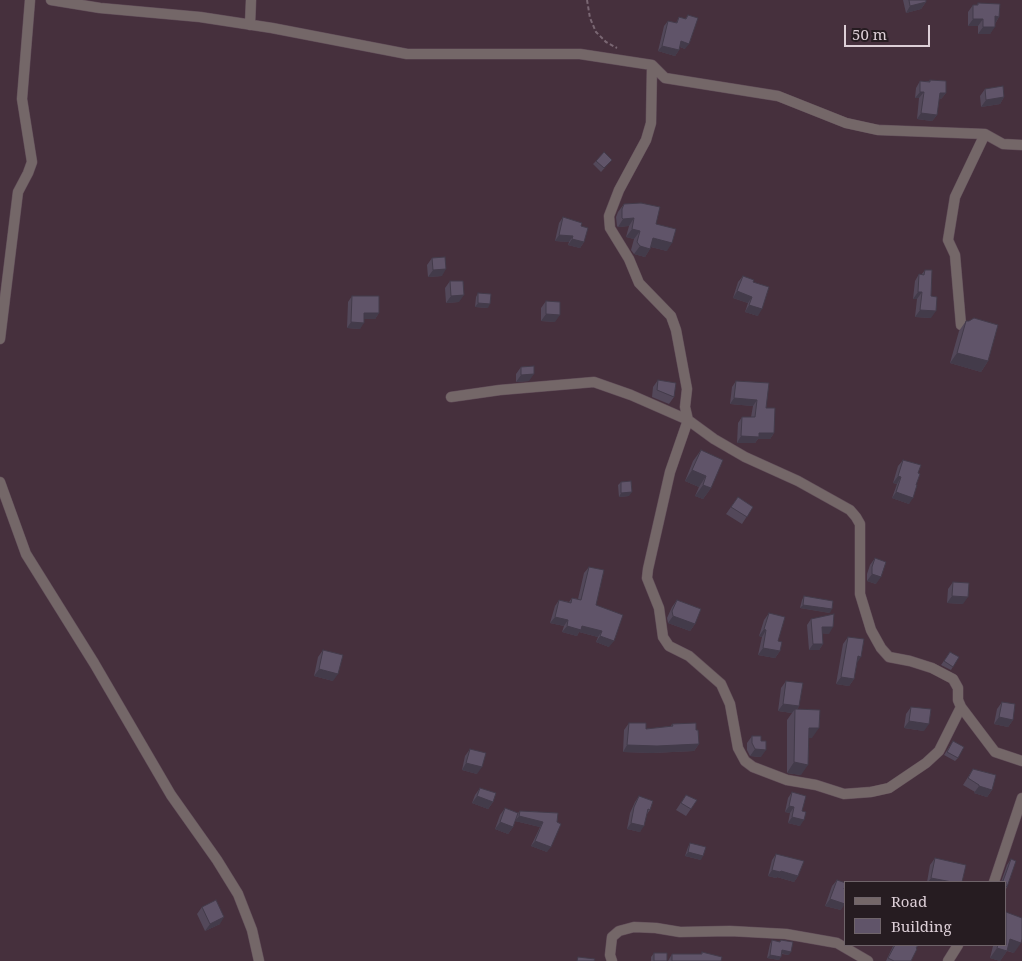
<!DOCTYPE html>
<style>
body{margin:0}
#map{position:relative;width:1022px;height:961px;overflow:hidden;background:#46303d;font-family:"Noto Serif",serif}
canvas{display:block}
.legend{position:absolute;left:844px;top:881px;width:162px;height:65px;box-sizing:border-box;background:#261c21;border:1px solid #6f646a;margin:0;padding:6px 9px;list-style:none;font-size:15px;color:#ddcfd7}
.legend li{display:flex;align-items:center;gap:10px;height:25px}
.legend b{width:25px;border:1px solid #6f646a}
.scale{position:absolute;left:844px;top:25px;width:86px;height:22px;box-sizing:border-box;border:2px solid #ddcfd7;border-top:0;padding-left:6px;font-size:15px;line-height:18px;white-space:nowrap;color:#ddcfd7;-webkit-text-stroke:4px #261c21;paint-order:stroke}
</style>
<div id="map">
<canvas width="1022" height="961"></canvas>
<ul class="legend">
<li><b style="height:6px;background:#746768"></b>Road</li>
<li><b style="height:14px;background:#605469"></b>Building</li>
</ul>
<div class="scale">50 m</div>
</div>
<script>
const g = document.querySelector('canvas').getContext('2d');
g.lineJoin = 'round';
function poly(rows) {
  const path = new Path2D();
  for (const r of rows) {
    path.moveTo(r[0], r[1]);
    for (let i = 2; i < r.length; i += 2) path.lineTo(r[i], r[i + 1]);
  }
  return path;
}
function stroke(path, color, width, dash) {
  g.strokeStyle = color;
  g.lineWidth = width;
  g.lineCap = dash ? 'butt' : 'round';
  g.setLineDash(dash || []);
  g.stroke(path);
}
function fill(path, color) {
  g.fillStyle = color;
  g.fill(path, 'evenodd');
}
const street = poly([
 [51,0,100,8,200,17,272,28,407,54,580,54,652,65,665,78,778,96,846,123,878,130,985,134,1003,144,1022,145],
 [250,25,251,0],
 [652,65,651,123,646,140,619,190,609,216,610,228,629,259,639,283,671,316,676,330,687,389,685,407,688,420,670,472,648,569,647,578,659,608,663,637,669,646,689,656,721,684,730,704,738,748,745,761,753,767,787,780,816,785,844,794,871,792,889,788,926,763,939,751,961,707],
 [961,325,955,255,948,240,955,197,985,134],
 [0,339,18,192,28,173,32,162,22,99,30,0],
 [451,397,500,390,594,382,631,395,688,420,714,439,745,457,798,481,850,510,856,517,860,524,860,594,871,630,881,648,889,657,910,661,932,668,953,679,958,688,958,700,961,707,995,752,1022,761],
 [0,482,26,554,94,663,171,795,217,860,238,894,252,930,259,961],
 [994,882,1022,798],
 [612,961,610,955,612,937,619,931,634,927,656,928,680,932,730,931,786,934,837,943,868,961],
 [948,961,958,945]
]);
stroke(street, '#614d59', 11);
stroke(poly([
 [587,0,590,18,596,32,606,42,617,48]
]), '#7a6773', 2, [4, 2.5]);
stroke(street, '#746768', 10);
fill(poly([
 [903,0,926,0,926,2,921,9,906,13],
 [978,3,999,17,995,24,990,34,978,34,978,26,968,26,968,12,973,5,977,5],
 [688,15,685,49,680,47,679,50,675,56,658,51,664,26,668,21,676,23,679,17,685,19],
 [930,80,946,93,941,99,939,99,937,115,932,121,917,119,919,98,915,98,916,88,920,81,929,81],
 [985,89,1004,97,1000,104,981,107,980,96],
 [612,160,601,172,593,164,596,161],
 [624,204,656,224,667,251,651,247,645,257,634,254,631,250,634,239,626,237,629,226,618,227,617,226,616,217,618,212],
 [563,217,581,226,584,242,580,248,568,245,569,242,555,241,559,223],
 [432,258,442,276,428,277,427,265],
 [925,270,931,296,931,318,915,317,917,299,913,299,915,281,919,274,921,275],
 [743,276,753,282,758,316,745,312,748,303,733,298,738,282],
 [450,281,459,302,446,303,445,288],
 [478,293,488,308,475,307,476,297],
 [352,296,379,313,375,319,364,319,360,329,347,328,348,302],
 [546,301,555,322,541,321,541,308],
 [966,321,988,361,981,372,950,363,959,331],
 [521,367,529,381,516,382,516,374],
 [658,380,674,397,669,404,652,397,653,387],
 [736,381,766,408,774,433,770,439,758,439,755,443,737,443,738,423,742,417,751,417,753,406,730,404,732,387],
 [701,450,711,488,703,499,695,496,699,487,685,481,693,461],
 [903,460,918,473,909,504,892,498,897,484,893,483,898,466],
 [621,482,629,496,619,497,618,485],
 [738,497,753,507,742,524,726,514],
 [875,558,876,584,867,581,867,574,870,565],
 [589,567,596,605,609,647,596,642,598,637,579,632,577,636,562,632,564,626,550,623,555,606,559,600,569,602,572,598,578,599,584,573],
 [953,582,963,604,947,603,948,589],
 [804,596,830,613,800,608,802,600],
 [677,600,695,624,690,631,668,623,667,618,672,607],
 [769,613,778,641,780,651,775,658,758,655,762,637,759,636,764,620],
 [811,619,829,634,822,633,823,644,819,650,809,650,807,625],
 [848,637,857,663,854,679,849,686,836,684,843,644],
 [323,650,333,681,314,676,318,657],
 [950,652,959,657,951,670,941,665],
 [786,681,799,706,797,710,812,738,808,738,801,775,787,773,787,720,792,713,778,711,781,688],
 [1002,702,1013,720,1008,727,994,724,997,709],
 [911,707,924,731,904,728,906,714],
 [629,723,646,729,671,726,672,724,696,730,699,744,694,751,652,753,623,752,624,730],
 [752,736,761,741,761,757,750,756,747,750,747,743],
 [953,741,958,758,955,761,944,755],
 [470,749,477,774,462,770,465,756],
 [973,769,992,790,987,797,974,793,975,792,963,785],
 [480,788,493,802,488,809,472,803,475,795],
 [792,792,802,811,800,826,788,823,790,813,785,812,788,798],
 [686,795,697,800,686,816,676,810],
 [639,796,650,810,647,814,640,832,627,829,630,813,635,802],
 [505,808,518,813,520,811,558,813,547,852,531,846,540,827,515,821,513,827,508,834,495,829,500,815],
 [690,843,701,860,685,856,688,847],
 [776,854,798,876,794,882,777,877,776,878,768,876,772,860],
 [935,858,962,882,927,882,930,865],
 [1011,859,1007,887,1006,889,1006,882,1001,882,1007,865],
 [837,880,844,889,841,910,825,906,832,886],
 [202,907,220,924,205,931,197,914],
 [772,940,779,942,781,940,789,955,782,954,779,960,767,958,770,944],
 [891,945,918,945,911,961,886,961,893,946],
 [991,945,1006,945,1014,953,1007,951,1000,961,990,958,993,946],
 [702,952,721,961,668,961,672,954,701,954],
 [654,953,667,961,651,961,651,957]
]), '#53485a');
fill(poly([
 [926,2,921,9,906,13,910,6],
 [995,16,999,17,994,25],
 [973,19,983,19,978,26,968,26],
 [983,27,995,27,990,34,978,34],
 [681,41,689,44,685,49,678,46],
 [662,46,679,50,675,56,658,51],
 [920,92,924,92,919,98,915,98],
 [940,93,946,93,941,99,935,99],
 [1004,97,1000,104,981,107,986,100],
 [921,113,937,115,932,121,917,119],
 [634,218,629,226,618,227,623,219],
 [632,229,640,231,634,239,626,237],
 [559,235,573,236,569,242,555,241],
 [653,238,672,243,667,251,647,246],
 [572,239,584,242,580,248,568,245],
 [640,246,650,249,645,257,634,254],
 [446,269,442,276,428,277,433,270],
 [737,291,752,297,748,303,733,298],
 [918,292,922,292,917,299,913,299],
 [464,295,459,302,446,303,451,296],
 [478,303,490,304,488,308,475,307],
 [749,305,762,309,758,316,745,312],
 [920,310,936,311,931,318,915,317],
 [364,313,379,313,375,319,360,319],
 [546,314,560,315,555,322,541,321],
 [351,322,364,323,360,329,347,328],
 [957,353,988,361,981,372,950,363],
 [534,374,529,381,516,382,521,375],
 [734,398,757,400,753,406,730,404],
 [759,433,774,433,770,439,758,439,755,443,737,443,741,436],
 [692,470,706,476,699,487,685,481],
 [898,476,901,477,897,484,893,483],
 [703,485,711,488,703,499,695,496],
 [632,492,629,496,619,497,621,493],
 [896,492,913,498,909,504,892,498],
 [872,574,881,577,876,584,867,581],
 [952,596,968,597,963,604,947,603],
 [803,605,832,609,830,613,800,608],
 [673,616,695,624,690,631,668,623],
 [555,617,568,620,564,626,550,623],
 [567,626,582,626,602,631,598,637,579,632,577,636,562,632],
 [822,627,833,627,829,634,817,633],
 [764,629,766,630,762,637,759,636],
 [600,636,614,641,609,647,596,642],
 [813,644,823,644,819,650,809,650],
 [763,648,780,651,775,658,758,655],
 [858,656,861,657,857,663],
 [319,669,338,674,333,681,314,676],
 [841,677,854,679,849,686,836,684],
 [783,704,799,706,795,713,795,709,792,713,778,711],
 [999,717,1013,720,1008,727,994,724],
 [909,721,929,724,924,731,904,728],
 [809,728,819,728,812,738,801,738],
 [699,744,694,751,652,753,623,752,627,745],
 [755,749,766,750,761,757,750,756],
 [794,762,808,765,801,775,787,773],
 [466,763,482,767,477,774,462,770],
 [979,786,992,790,987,797,974,793],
 [477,796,493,802,488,809,472,803],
 [789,806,794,807,790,813,785,812],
 [519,816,543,822,540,827,515,821],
 [792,817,804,820,800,826,788,823],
 [500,822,513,827,508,834,495,829],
 [631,823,644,826,640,832,627,829],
 [535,841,551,847,547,852,531,846],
 [688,852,703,856,701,860,685,856],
 [772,870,781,871,798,876,794,882,777,877,776,878,768,876],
 [931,878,952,882,928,882],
 [830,899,845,904,841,910,825,906],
 [224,917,220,924,205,931,210,924],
 [1010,939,1021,943,1014,953,1003,949],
 [997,948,1007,951,1000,961,990,958],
 [782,950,791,952,789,955,780,953],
 [770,955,781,957,779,960,767,958]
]), '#433b4a');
const building = poly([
 [909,0,926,0,926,2,910,6,909,0],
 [978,3,1000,4,999,17,995,16,995,27,983,27,983,19,973,19,973,5,978,5,978,3],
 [688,15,698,18,689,44,681,41,679,50,662,46,668,21,677,23,679,17,686,19,688,15],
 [930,80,946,81,946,93,940,93,937,115,921,113,924,92,920,92,920,81,930,82,930,80],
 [1003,86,1004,97,986,100,985,89,1003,86],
 [604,152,612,160,604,168,596,161,604,152],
 [641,203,660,207,656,224,676,229,672,243,653,238,650,249,640,246,637,242,640,231,632,229,634,218,623,219,622,218,622,209,624,204,641,203],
 [563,217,582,223,581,226,588,228,584,242,572,239,573,236,559,235,563,217],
 [445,257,446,269,433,270,432,258,445,257],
 [925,270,932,270,931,296,937,297,936,311,920,310,922,292,918,292,919,274,924,275,925,270],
 [743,276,754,280,753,282,769,287,762,309,749,305,752,297,737,291,743,276],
 [450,281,463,281,464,295,451,296,450,281],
 [478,293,491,294,490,304,478,303,478,293],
 [352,296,379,296,379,313,364,313,364,323,351,322,352,296],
 [546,301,560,302,560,315,546,314,546,301],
 [974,318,998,325,988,361,957,353,966,321,969,321,974,318],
 [534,366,534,374,521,375,521,367,534,366],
 [658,380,676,383,674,397,657,390,658,380],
 [736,381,769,383,766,408,775,408,774,433,759,433,759,437,741,436,742,417,755,417,757,400,734,398,736,381],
 [701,450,723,460,711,488,703,485,706,476,692,470,701,450],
 [903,460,921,465,918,473,920,474,916,485,917,485,913,498,896,492,901,477,898,476,903,460],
 [631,481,632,492,621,493,621,482,631,481],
 [738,497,753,507,747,517,731,507,738,497],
 [875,558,886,562,881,577,872,574,872,567,875,558],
 [589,567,604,570,596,605,623,615,614,641,600,636,602,631,582,626,581,630,567,626,568,620,555,617,559,600,571,603,572,598,581,600,589,567],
 [953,582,969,583,968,597,952,596,953,582],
 [804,596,833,601,832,609,803,605,804,596],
 [677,600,701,609,695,624,673,616,672,611,677,600],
 [769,613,785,617,778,641,782,642,780,651,763,648,766,630,764,629,769,613],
 [834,614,833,627,822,627,823,644,813,644,811,619,834,614],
 [848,637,864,639,861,657,858,656,854,679,841,677,848,637],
 [323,650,343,655,338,674,319,669,323,650],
 [950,652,959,657,953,667,944,661,950,652],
 [786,681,803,683,799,706,783,704,786,681],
 [1002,702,1015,704,1013,720,999,717,1002,702],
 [911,707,931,709,929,724,909,721,911,707],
 [795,709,820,710,819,728,809,728,808,765,794,762,795,709],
 [629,723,646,723,646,729,673,726,672,724,696,723,696,730,698,730,699,744,657,746,627,745,629,723],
 [752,736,761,736,761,741,766,741,766,750,755,749,752,743,752,736],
 [953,741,964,747,958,758,947,752,953,741],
 [470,749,486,753,482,767,466,763,470,749],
 [973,769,996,775,992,790,979,786,979,785,968,778,973,769],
 [480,788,496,793,493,802,477,796,480,788],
 [792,792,806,796,802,811,806,812,804,820,792,817,794,807,789,806,792,792],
 [686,795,697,800,691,809,681,803,686,795],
 [639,796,653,801,650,810,648,809,644,826,631,823,634,807,639,796],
 [505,808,518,813,513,827,500,822,505,808],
 [520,811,558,813,557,822,561,824,551,847,535,841,543,822,519,816,520,811],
 [690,843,706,847,703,856,688,852,690,843],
 [776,854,804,861,798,876,781,871,780,872,772,870,776,854],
 [935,858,966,865,962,882,952,882,931,878,935,858],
 [1011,859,1016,861,1007,887,1006,886,1006,882,1000,882,1003,881,1011,859],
 [837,880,846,883,844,889,846,890,845,904,830,899,837,880],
 [216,900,224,917,210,924,202,907,216,900],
 [1006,912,1022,918,1022,939,1021,943,1010,939,1007,951,997,948,998,945,1006,945,1006,912],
 [772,940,780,942,781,940,793,942,791,952,782,950,781,957,770,955,772,940],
 [895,945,918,945,916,948,917,949,911,961,894,961,888,958,895,945],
 [702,952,722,957,721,961,672,961,672,954,702,954,702,952],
 [654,953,667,953,667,961,654,961,654,953],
 [578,957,595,959,594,961,577,961,578,957]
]);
fill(building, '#605469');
stroke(building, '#433b4a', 1);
</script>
